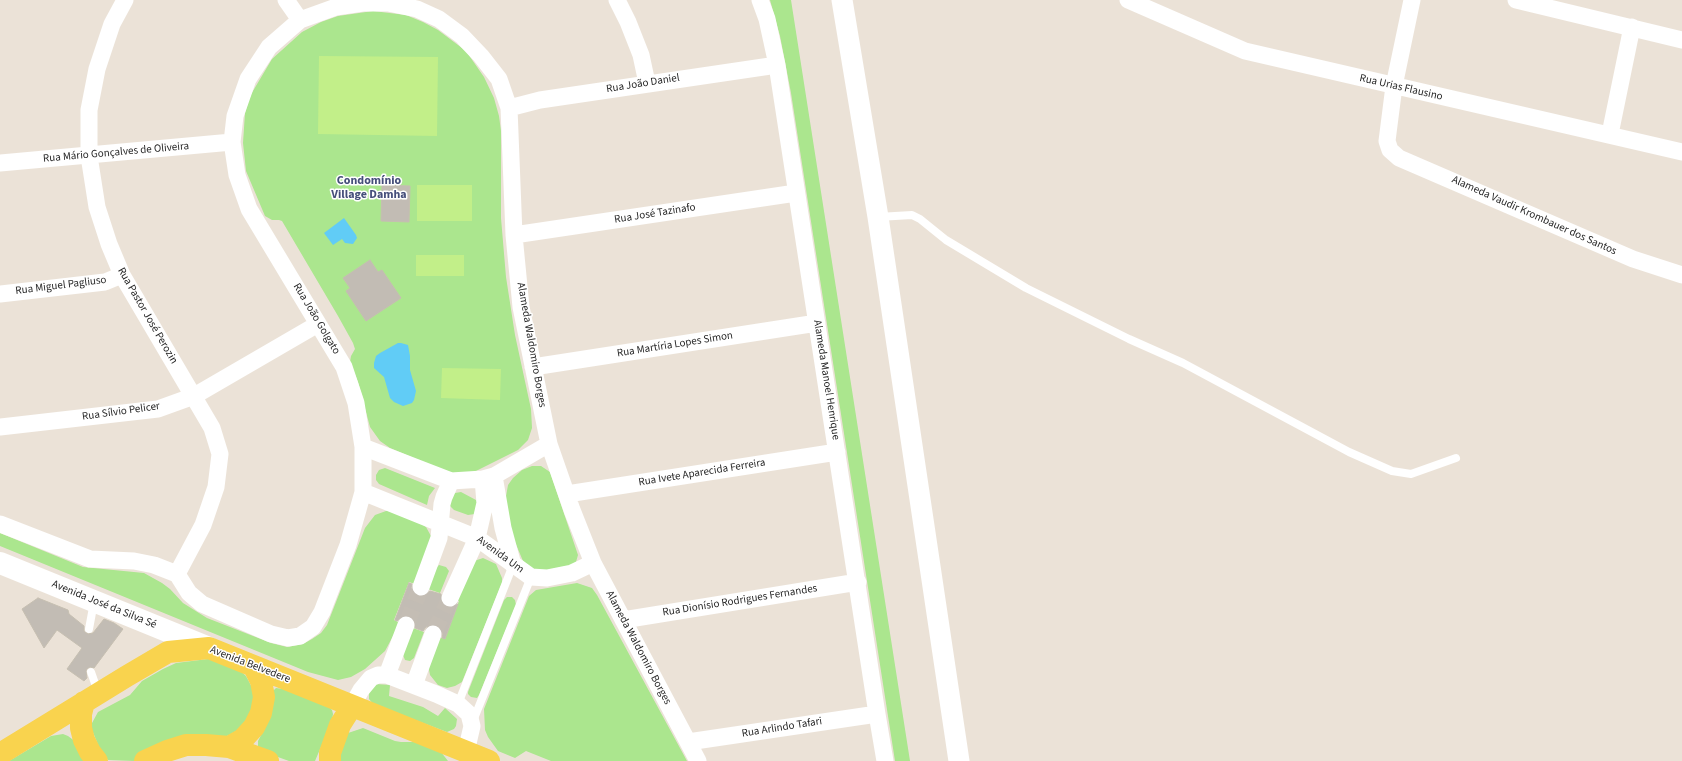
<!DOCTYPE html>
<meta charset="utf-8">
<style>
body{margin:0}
canvas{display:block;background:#ebe2d7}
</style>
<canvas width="1682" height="761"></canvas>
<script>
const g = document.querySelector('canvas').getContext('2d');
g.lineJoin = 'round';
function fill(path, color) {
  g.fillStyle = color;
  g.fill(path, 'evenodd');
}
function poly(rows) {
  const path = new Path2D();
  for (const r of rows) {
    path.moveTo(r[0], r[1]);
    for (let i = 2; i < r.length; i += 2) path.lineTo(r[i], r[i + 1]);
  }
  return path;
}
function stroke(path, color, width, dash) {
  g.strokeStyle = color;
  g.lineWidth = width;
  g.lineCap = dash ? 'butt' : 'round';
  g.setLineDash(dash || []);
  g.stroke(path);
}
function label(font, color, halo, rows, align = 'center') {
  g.font = font + ' "Source Sans 3",sans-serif';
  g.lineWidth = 3;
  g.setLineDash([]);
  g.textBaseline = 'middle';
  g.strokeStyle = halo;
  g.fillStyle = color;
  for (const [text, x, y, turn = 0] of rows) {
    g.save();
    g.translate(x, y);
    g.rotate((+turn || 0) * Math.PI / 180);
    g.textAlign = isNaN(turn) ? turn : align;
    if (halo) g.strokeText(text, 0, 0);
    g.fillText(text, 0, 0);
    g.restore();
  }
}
fill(poly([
 [770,0,791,0,910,761,895,761,791,93,780,36],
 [373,11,406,15,423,22,438,30,466,51,484,77,494,98,499,116,501,131,501,218,506,277,515,335,531,409,532,428,528,440,518,450,474,472,457,475,440,469,390,448,380,441,370,427,358,382,350,362,351,356,355,349,353,343,338,316,282,221,279,220,272,220,265,216,246,171,243,143,245,113,250,96,272,59,302,32,321,22,338,16],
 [532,466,541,466,550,472,578,555,576,562,565,571,532,570,523,561,509,528,505,502,508,485,513,478,522,470],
 [385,468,435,488,429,496,427,505,379,484,376,480,376,475,379,470],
 [461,492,476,500,478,505,475,514,468,515,454,510,450,506,450,497,455,493],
 [386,511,392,511,416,520,426,527,431,536,430,542,415,584,409,582,394,620,400,623,385,651,365,669,351,677,338,680,308,672,0,546,0,533,83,567,144,573,162,583,170,589,183,603,207,618,271,643,287,647,303,644,312,639,321,633,327,625,365,528,375,515],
 [483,558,496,564,502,578,502,583,462,682,455,686,447,688,438,685,430,675,428,665,439,637,445,639,459,601,454,599,474,561],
 [439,565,446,567,449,571,440,593,428,589,436,568],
 [577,583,592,588,597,595,687,761,551,761,526,751,515,758,498,751,488,737,485,730,484,709,529,596,536,590],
 [507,597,512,597,515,600,516,605,479,695,477,698,471,697,468,694,468,692,504,600],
 [413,628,424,632,414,658,410,661,405,660,403,655],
 [208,659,223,662,237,668,246,676,256,695,254,706,244,727,225,737,143,756,134,761,108,760,99,747,92,730,92,723,98,712,130,695,142,681,163,669,176,663],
 [376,684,390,685,389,696,423,707,438,716,445,708,457,719,456,726,454,729,447,732,373,704,369,699,369,691],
 [276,688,283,689,329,707,332,710,333,714,332,721,315,761,289,761,264,752,258,746,258,741,268,722,272,692],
 [363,728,395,741,401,742,415,742,441,752,448,761,334,761,348,733],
 [63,734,68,736,76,742,87,761,9,761,51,736]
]), '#abe68e');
fill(poly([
 [319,56,438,57,437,136,318,134],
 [417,185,472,185,472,221,417,221],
 [416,255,464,255,464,276,416,276],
 [442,368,501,369,500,400,441,398]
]), '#c2ef89');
fill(poly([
 [344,218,356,235,357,238,353,244,345,243,342,239,333,245,324,233],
 [398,343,401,343,408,345,410,356,410,370,416,391,414,400,412,403,403,406,394,402,390,398,384,377,374,368,374,363,376,356,380,353]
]), '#61ccf6');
const building = poly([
 [382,185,410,186,409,222,381,221,382,185],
 [370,260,378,272,382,270,401,298,366,321,346,291,350,288,343,278,370,260],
 [409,583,412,584,411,588,413,593,417,596,423,597,430,591,441,594,442,604,446,607,451,608,458,604,445,639,442,638,443,633,441,628,437,625,431,624,426,627,423,631,415,628,414,619,409,616,404,615,397,621,395,620,409,583],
 [38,598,68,610,69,614,84,626,84,631,88,634,93,633,104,619,114,623,123,629,94,668,90,667,87,669,86,671,87,678,84,681,67,669,82,648,57,630,44,648,22,609,38,598]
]);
fill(building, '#c2bcb4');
stroke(building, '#c6bfb1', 1);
stroke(poly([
 [406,625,421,587],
 [433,634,450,598]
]), '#c4bdb4', 17, [17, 8]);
stroke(poly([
 [878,217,912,215,920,219,946,240,1026,288,1129,339,1183,363,1349,452,1392,471,1411,474,1456,458],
 [89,629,94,602],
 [91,672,98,692],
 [458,704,513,565],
 [473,721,531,577]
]), '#fff', 8);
stroke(poly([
 [125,0,112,24,97,69,89,110,89,156,97,207,109,244,122,275,212,428,220,454,216,487,203,525,177,574],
 [286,0,300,20],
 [617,0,628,22,641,55,647,83],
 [760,0,767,19,777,65,877,714,885,761],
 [1128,0,1245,51,1682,152],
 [1412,0,1394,86,1387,141,1390,150,1399,158,1633,259,1682,275],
 [1516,0,1682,40],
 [509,108,540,100,777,65],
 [1610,134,1632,27],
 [0,163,232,142],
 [514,235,796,193],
 [0,294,105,282,122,275],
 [533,367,817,323],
 [0,427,158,409,194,396,318,324],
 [363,447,451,481,483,479,494,476,549,444],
 [494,476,503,528,513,565],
 [363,492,477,538,531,577,547,578,572,573,593,563],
 [567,494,837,452],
 [0,524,90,559,134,561,154,565,177,574,189,593,202,604,271,634,288,638,300,636,313,627,322,612,348,545,363,492,363,447,356,403,344,367,249,209,237,175,232,142,235,116,248,79,269,47,300,20,336,7,363,3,388,3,417,9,439,19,462,36,481,56,499,79,509,108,514,235,521,307,549,444,572,510,593,563,698,761],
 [421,587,439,538,442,504,444,497,451,481],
 [450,598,477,538,485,503,483,479],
 [623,620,858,582],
 [387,675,406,625],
 [414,685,433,634],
 [352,706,361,690,371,678,378,675,387,675,436,694,458,704,469,714,472,726,466,752],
 [688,742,877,714]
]), '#fff', 17);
stroke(poly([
 [842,0,878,217,959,761]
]), '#fff', 21);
stroke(poly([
 [0,563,209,648]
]), '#fff', 22);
stroke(poly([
 [84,702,81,714,81,728,84,740,90,752,97,761],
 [229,747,243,739,254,727,261,713,264,697,261,681,254,667],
 [0,754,127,676,168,652,209,648,489,761],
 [145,761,167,751,186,745,206,745,229,747,268,761],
 [330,761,330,753,340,725,352,706]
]), '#f9d34e', 22);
label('11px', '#272727', '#fff', [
 ["Rua João Daniel",643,84,-9],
 ["Rua Urias Flausino",1401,88,13],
 ["Rua Mário Gonçalves de Oliveira",116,153,-5],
 ["Rua José Tazinafo",655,214,-9],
 ["Alameda Vaudir Krombauer dos Santos",1534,216,24],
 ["Rua Miguel Pagliuso",61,286,-7],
 ["Rua Pastor José Perozin",147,316,60],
 ["Rua João Golgato",316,319,59],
 ["Alameda Waldomiro Borges",531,345,80],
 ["Rua Martíria Lopes Simon",675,345,-9],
 ["Alameda Manoel Henrique",826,380,81],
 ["Rua Sílvio Pelicer",121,412,-8],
 ["Rua Ivete Aparecida Ferreira",702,473,-9],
 ["Avenida Um",500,555,36],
 ["Rua Dionísio Rodrigues Fernandes",740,601,-9],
 ["Avenida José da Silva Sé",104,605,22],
 ["Alameda Waldomiro Borges",638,648,62],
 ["Avenida Belvedere",250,665,21],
 ["Rua Arlindo Tafari",782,728,-9]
]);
label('bold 12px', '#454e7a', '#fff', [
 ["Condomínio",369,181],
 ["Village Damha",369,195]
]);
</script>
